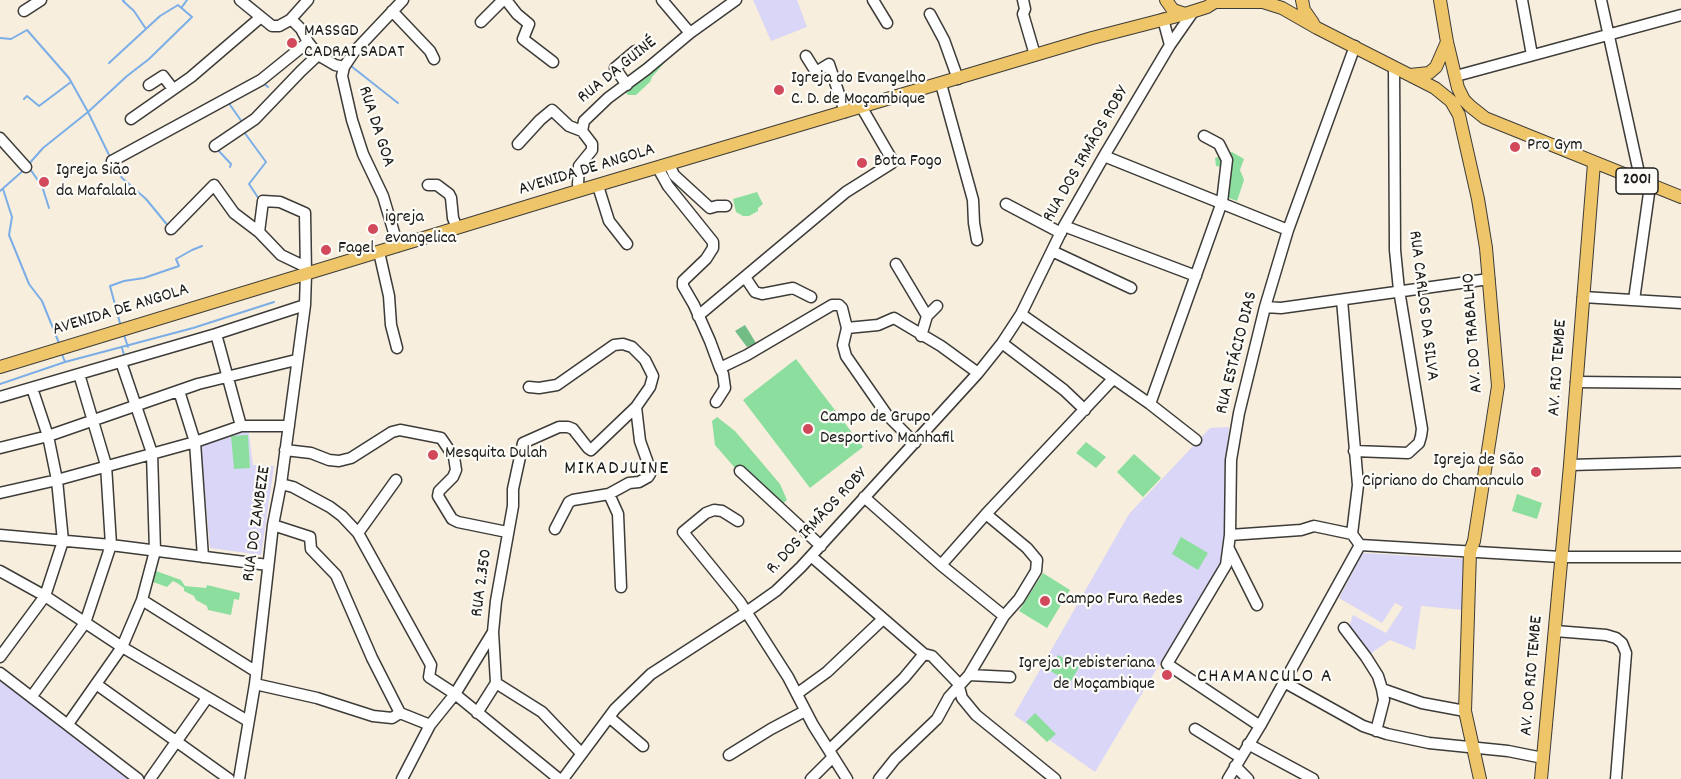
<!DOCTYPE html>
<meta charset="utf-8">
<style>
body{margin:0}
canvas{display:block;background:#f8eedd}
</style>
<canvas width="1681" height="779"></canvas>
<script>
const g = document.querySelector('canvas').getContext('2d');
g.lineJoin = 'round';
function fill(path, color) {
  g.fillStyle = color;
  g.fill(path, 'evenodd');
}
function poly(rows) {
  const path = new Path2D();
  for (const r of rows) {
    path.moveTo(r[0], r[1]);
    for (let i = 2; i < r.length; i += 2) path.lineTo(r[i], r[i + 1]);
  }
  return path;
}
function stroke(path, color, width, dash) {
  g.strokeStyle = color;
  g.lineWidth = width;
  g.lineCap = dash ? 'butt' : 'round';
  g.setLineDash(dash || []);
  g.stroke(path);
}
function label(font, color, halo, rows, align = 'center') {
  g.font = font + ' Dekko,sans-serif';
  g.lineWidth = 4.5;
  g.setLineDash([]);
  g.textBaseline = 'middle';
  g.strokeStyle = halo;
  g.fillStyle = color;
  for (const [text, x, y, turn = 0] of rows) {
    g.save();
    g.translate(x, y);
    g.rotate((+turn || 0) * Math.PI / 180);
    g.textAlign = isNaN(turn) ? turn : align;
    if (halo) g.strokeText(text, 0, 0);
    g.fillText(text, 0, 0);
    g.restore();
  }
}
fill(poly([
 [753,0,797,0,807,27,771,41],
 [248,426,253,465,274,466,261,555,210,548,200,441],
 [1229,427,1223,558,1095,772,1014,715,1129,514,1210,428],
 [1363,553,1467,559,1464,610,1421,606,1415,650,1390,640,1370,654,1349,627,1353,615,1386,633,1403,607,1395,603,1382,623,1339,598],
 [0,679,73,735,128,779,0,779]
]), '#dad6f7');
fill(poly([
 [657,53,666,61,652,77,650,82,636,95,628,95,620,87,623,79],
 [1232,152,1244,159,1240,170,1244,180,1237,201,1226,197,1229,168,1216,166,1215,158],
 [757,192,763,204,758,208,758,211,749,216,743,216,736,212,733,199],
 [796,359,863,447,810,488,743,400],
 [717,417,735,431,780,484,787,500,778,508,762,499,715,445,712,421],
 [248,435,250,468,234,469,231,436],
 [1086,442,1106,457,1096,468,1076,453],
 [1134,454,1161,478,1143,497,1117,472],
 [1517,494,1542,503,1537,519,1512,511],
 [1181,537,1208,553,1198,570,1172,554],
 [156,571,181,580,185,586,206,588,207,585,240,593,239,600,234,599,231,615,208,610,207,606,196,600,194,596,184,591,184,588,177,583,173,581,167,587,153,582],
 [1043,573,1070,590,1047,628,1019,611],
 [1058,655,1079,667,1070,683,1049,670],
 [1035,713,1056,734,1047,742,1026,722]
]), '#8cde9e');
fill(poly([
 [745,325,756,343,747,347,735,331]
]), '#71bd85');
stroke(poly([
 [124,0,123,1,134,11,146,29],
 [182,7,187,0],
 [0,38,11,39,27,30,69,78,88,112,43,148,28,165],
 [109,63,160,16,178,5,192,17,149,59,127,76,88,112,110,157],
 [351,66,398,103],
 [263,83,268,87],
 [24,99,27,96,39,106,71,82],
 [228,102,242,122],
 [244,132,266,162,249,184,259,199],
 [217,149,231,164,230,167],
 [114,164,122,178,146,199,169,227],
 [30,169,42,186,49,208],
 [3,189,12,217,9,235,29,284,42,301,59,343],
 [0,191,25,169],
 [121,327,110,286,124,281,144,278,176,267,179,266,176,259,192,250,202,246],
 [124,335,128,347],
 [122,348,125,358],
 [61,352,65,362],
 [127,363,132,377],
 [0,384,65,362,193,328,274,302]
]), '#7baee7', 2);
const minor = poly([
 [240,0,272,26,279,26,290,20,293,21,301,29,308,42,318,55,335,65,344,67],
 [506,0,517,14,529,24,523,39,553,62],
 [662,0,690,33],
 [873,0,887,23],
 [1023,0,1025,9,1023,14,1035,55],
 [1522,0,1532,55],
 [1601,0,1641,182],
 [24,11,41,0],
 [392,11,430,51,434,59],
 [930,14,944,40,958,79],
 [1163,19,1170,45],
 [290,20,308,0],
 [481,22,503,0],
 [806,56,816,72,829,64,845,112],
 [1456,76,1681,15],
 [941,84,973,200,974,223,977,240],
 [149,85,163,76,173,89],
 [627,85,615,68,635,51],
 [131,119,191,77,261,17],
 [0,138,26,167],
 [518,144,540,120,552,110,569,126,582,131],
 [215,146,255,119,301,71,318,55],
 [1104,156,1288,230],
 [112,161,261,80,308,42],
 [669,164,674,175,710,208,717,206,726,206],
 [658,168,668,186,713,242,713,248,706,259,683,281,683,286,694,305,710,341,720,368,747,355,832,305,839,305,842,308,847,328,843,345,846,356,887,415,915,443],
 [428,185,437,185,449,194,451,198,453,218,457,228],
 [598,186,609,221,627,244],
 [581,190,578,184,579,166,592,150,592,144,582,131,584,121,608,98,647,69,690,33,736,0],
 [1006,204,1061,233],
 [1064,226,1196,276],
 [171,229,214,185,234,213,259,232,281,255,306,267],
 [398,246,383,196,363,154,352,120,342,76,344,67,354,52,403,0],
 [1052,251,1131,288],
 [379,252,389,296,391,325,397,348],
 [896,264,927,316],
 [745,277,755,292,762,294,793,288,811,297],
 [1583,297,1681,303],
 [1342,300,1358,485,1352,534,1360,545],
 [1634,300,1650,186],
 [1265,307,1281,308,1489,279],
 [1021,314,1150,404,1196,440],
 [698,316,846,192,892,163,891,158,862,108],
 [847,328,878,325,894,318,941,346,978,373],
 [216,334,241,426],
 [921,336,927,316,937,306],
 [1002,343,1064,390,1085,410],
 [1576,382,1681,383],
 [529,387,539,388,557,385,614,345,623,344,632,347,645,360,653,376,650,387,636,407,640,441,649,466,650,474,648,477,639,482,629,483,609,494,573,500,569,502,555,529],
 [179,391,195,442,203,557],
 [0,397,216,334,305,305],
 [716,402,725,388,723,374,720,368],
 [1150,404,1222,202,1227,160,1219,144,1204,136],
 [0,448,48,436,198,384,296,360],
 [285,450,311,453,329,460,339,461,351,458,392,432,400,430,441,438,454,457,456,470,453,477,439,491,438,496,452,519,458,522,507,532],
 [1354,451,1408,453,1419,443,1421,436,1422,429,1399,290,1395,250,1394,68],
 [1570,465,1681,462],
 [740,471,821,546],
 [281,484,293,487,330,507,342,516,358,533,431,665,429,677,455,694,559,779],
 [0,493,57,480,195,442,241,426,289,426],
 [609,494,618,514,621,587],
 [864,497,941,565,1004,616],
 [738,521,722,511,714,510,706,513,683,532,740,602,788,677,813,725,847,779],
 [273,525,310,537,311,549,336,575,372,658,400,713],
 [358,533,396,480],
 [0,535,111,545,268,565],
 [1230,535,1301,530,1314,526,1352,534],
 [1360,545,1561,557,1681,557],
 [1229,549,1257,605],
 [811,556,924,654,932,656,958,683,962,698,976,715,1055,779],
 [941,565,986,514,1113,379],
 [0,571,45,596,122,647,248,721],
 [142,600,255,671],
 [1344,628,1366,657,1378,676,1382,689,1384,700,1376,731],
 [1555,631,1606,635,1616,638,1622,643,1626,653,1616,779],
 [493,632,496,683],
 [0,657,45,596,63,541,57,480,48,436,32,388],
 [0,673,138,779],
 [969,675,1010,677],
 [1284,682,1363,726,1387,734,1429,743,1508,751,1543,758],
 [496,683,542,712,581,753],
 [96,684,229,779],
 [255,684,317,698,373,716,392,718,400,713],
 [1382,689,1422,703,1465,711],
 [798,693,827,672,883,619],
 [32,696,85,623,111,545,106,465,79,374],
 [400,713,430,725],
 [477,713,496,683],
 [609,717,643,746],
 [68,724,122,647,142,600,155,551,152,453,121,362],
 [1260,726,1167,664,1226,565,1230,535,1231,460,1239,413,1265,307,1288,230,1355,46],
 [1195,729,1240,757],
 [1248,744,1313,779],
 [829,750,904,678,924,654],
 [729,755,771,729,805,711],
 [1235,766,1248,779],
 [150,779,207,698],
 [239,779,255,684,273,525,281,484,305,305,306,274,305,213,280,202,263,201,259,232],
 [402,779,430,725,455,694,493,632,496,601,513,506,513,489,523,443,559,427,568,427,573,429,588,448,591,450,636,407],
 [563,779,615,709,651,674,742,615,776,591,801,567,978,373,1002,343,1021,314,1064,226,1104,156,1170,45,1193,12],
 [811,779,833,757],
 [879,779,895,759,937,719,949,697,969,675,1004,616,1019,599,1036,571,1037,560,1027,548,986,514],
 [1228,779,1260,726,1360,545]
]);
const major = poly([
 [1166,0,1173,10,1185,14,1207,7,1218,0],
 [1302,0,1304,10,1313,23],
 [1440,0,1447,42,1458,88,1464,100,1470,106,1485,118,1681,197],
 [1216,2,1263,2,1282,8,1317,28,1435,88,1451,101,1459,115,1478,199,1486,248,1498,386,1474,541,1470,552,1465,711,1480,779],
 [1410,75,1429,73,1436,67,1447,42],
 [0,367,581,190,1092,38,1185,14],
 [1541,779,1570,465,1594,163]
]);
stroke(minor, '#3d3c39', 13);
stroke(major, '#3d3c39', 14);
stroke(minor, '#fff', 10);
stroke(major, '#eec569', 12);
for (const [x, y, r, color] of [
 [292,43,6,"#d1495b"],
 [779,90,6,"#d1495b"],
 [1515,147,6,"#d1495b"],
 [862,163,6,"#d1495b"],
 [44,182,6,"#d1495b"],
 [373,229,6,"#d1495b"],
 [326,250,6,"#d1495b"],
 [808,429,6,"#d1495b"],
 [433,455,6,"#d1495b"],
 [1536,472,6,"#d1495b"],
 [1045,601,6,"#d1495b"],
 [1167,675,6,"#d1495b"]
]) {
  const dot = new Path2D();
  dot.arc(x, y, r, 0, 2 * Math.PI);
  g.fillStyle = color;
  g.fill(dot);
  stroke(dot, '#fdfcf7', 2);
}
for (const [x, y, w] of [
 [1637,181,42]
]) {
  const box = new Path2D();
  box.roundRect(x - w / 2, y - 13, w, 26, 4.5);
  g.fillStyle = '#fdfcf7';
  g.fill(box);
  stroke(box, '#1c1c1c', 1.5);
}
label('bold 16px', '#1c1c1c', null, [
 ["2001",1637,181]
]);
label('18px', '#1c1c1c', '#fdfcf7', [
 ["MASSGD",304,33],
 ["CADRAI SADAT",304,54],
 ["Igreja do Evangelho",791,80],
 ["C. D. de Moçambique",791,101],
 ["Pro Gym",1527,147],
 ["Bota Fogo",874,163],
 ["Igreja Sião",56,172],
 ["da Mafalala",56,193],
 ["igreja",385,219],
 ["evangelica",385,240],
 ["Fagel",338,250],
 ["Campo de Grupo",820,419],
 ["Desportivo Manhafil",820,440],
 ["Mesquita Dulah",445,455],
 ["Igreja de São",1524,462,"right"],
 ["Cipriano do Chamanculo",1524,483,"right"],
 ["Campo Fura Redes",1057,601],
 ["Igreja Prebisteriana",1155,665,"right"],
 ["de Moçambique",1155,686,"right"]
], 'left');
label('18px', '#1c1c1c', '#fdfcf7', [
 ["RUA DA GUINÉ",618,71,-39],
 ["RUA DA GOA",375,127,72],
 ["RUA DOS IRMÃOS ROBY",1087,155,-60],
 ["AVENIDA DE ANGOLA",587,171,-17],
 ["RUA CARLOS DA SILVA",1422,306,83],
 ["AVENIDA DE ANGOLA",121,311,-17],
 ["AV. DO TRABALHO",1474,333,-94],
 ["RUA ESTÁCIO DIAS",1238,353,-76],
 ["AV. RIO TEMBE",1559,368,-86],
 ["R. DOS IRMÃOS ROBY",818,522,-47],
 ["RUA DO ZAMBEZE",258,524,-82],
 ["RUA 2.350",483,583,-82],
 ["AV. DO RIO TEMBE",1533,676,-85]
]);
g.letterSpacing = '1.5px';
label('20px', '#1c1c1c', '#fdfcf7', [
 ["MIKADJUINE",617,470],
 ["CHAMANCULO A",1265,678]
]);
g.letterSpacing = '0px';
</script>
